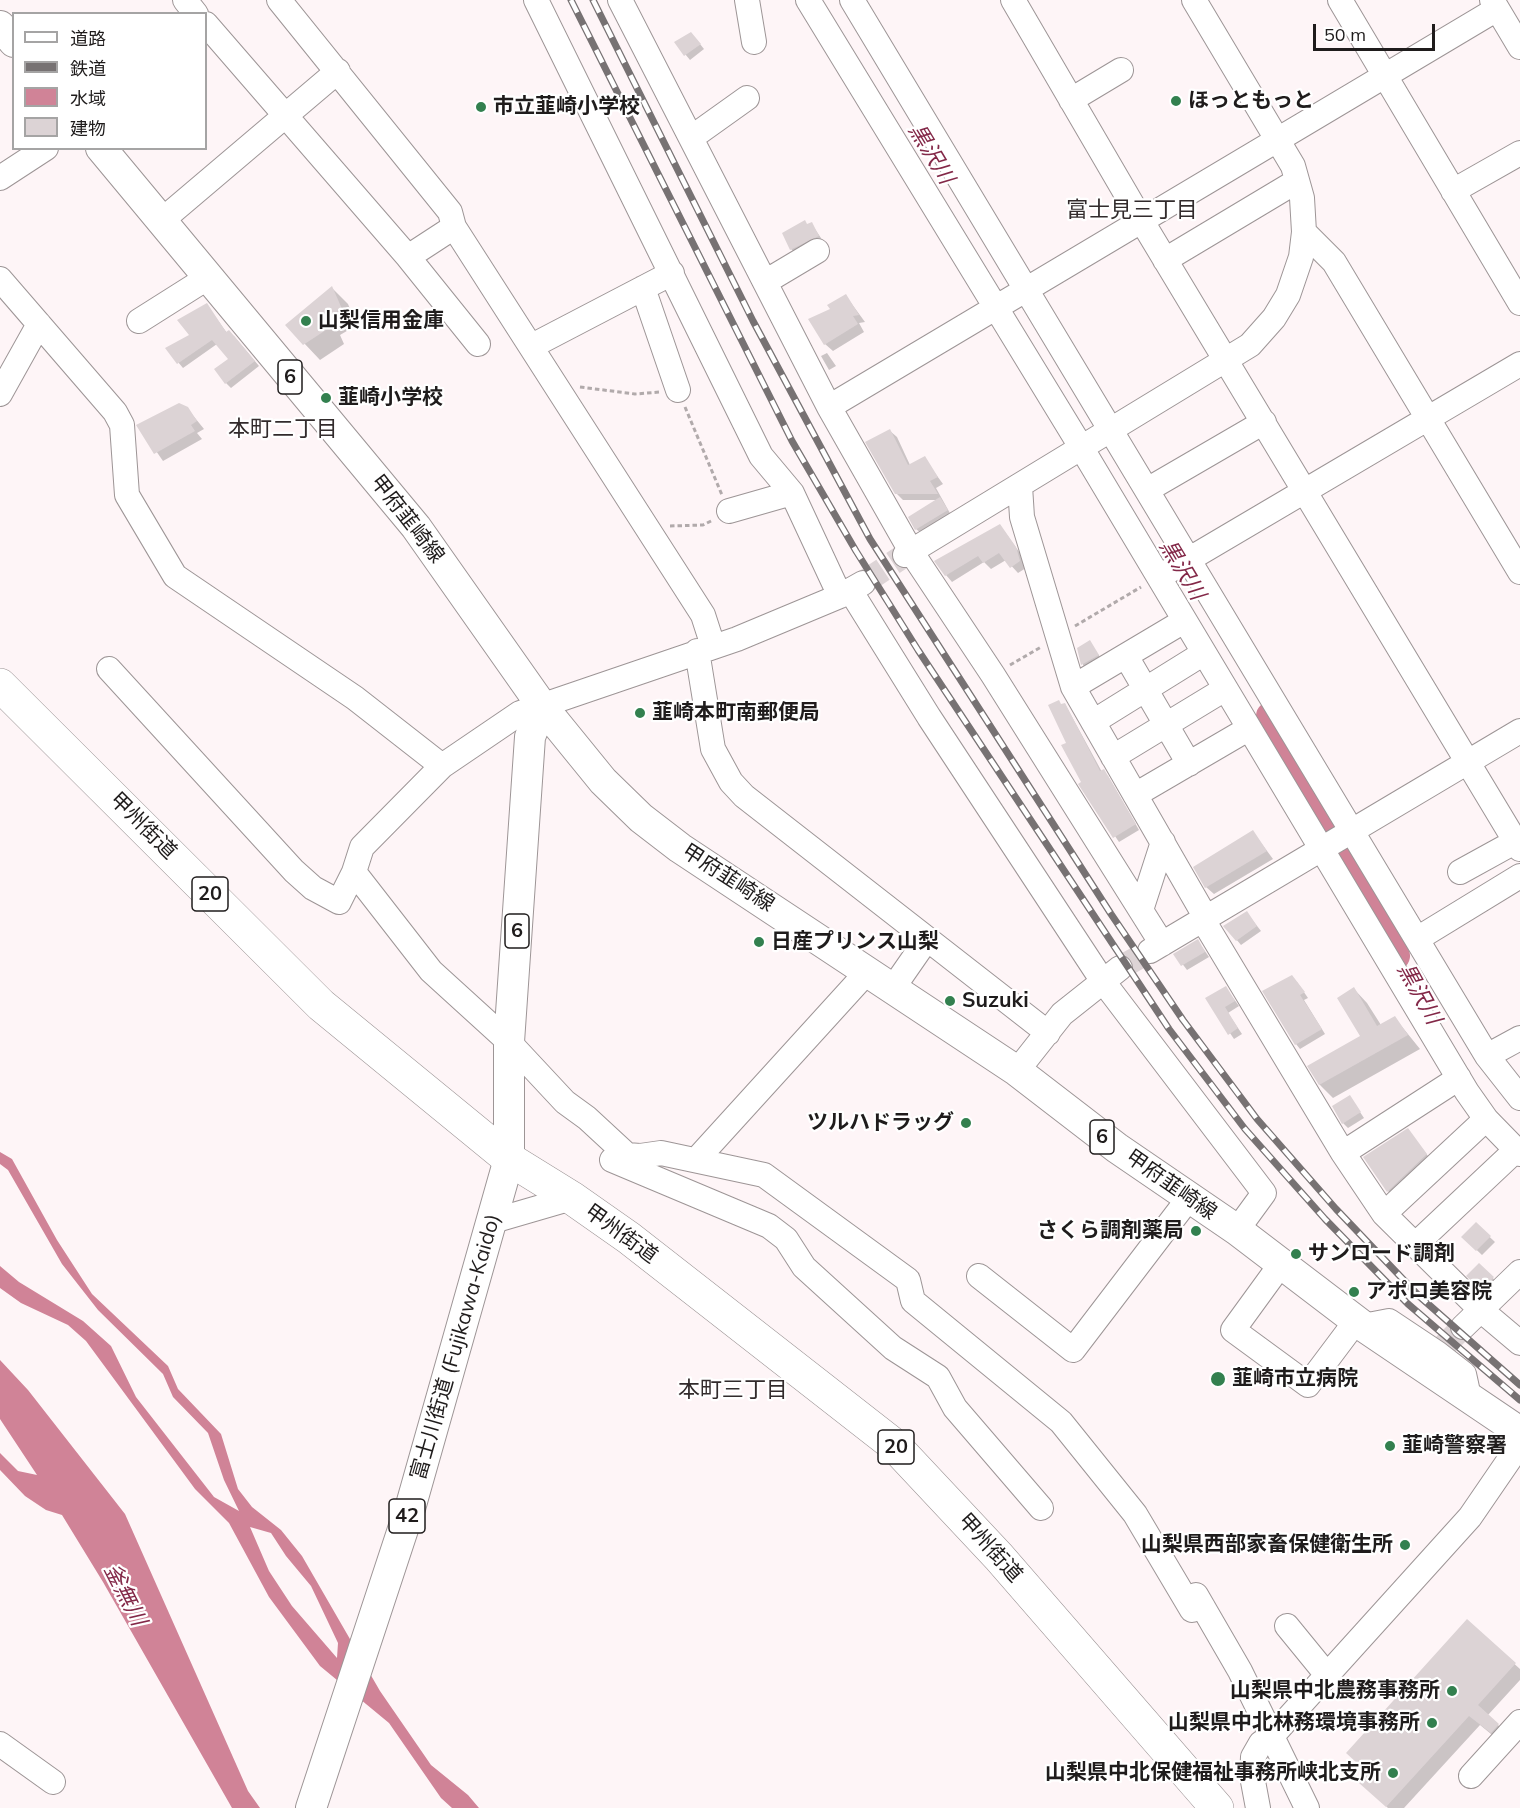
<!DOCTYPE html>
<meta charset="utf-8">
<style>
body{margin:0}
#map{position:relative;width:1520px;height:1808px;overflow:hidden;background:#fef5f7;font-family:Mulish,"Noto Sans JP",sans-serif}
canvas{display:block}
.legend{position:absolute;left:12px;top:12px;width:195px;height:138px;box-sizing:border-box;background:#fff;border:2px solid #a5a4a4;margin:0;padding:8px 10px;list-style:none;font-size:18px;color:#1f1c1c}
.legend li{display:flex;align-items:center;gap:12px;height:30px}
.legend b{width:30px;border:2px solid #a5a4a4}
.scale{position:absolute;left:1313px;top:24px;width:122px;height:27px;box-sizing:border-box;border:3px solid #1f1c1c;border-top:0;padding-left:8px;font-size:18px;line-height:21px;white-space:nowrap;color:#1f1c1c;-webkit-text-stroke:4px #fff;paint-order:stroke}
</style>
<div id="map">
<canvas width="1520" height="1808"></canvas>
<ul class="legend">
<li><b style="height:8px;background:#fff"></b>道路</li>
<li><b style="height:8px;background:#777273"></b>鉄道</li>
<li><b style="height:16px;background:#d08397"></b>水域</li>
<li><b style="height:16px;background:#dcd3d5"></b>建物</li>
</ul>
<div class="scale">50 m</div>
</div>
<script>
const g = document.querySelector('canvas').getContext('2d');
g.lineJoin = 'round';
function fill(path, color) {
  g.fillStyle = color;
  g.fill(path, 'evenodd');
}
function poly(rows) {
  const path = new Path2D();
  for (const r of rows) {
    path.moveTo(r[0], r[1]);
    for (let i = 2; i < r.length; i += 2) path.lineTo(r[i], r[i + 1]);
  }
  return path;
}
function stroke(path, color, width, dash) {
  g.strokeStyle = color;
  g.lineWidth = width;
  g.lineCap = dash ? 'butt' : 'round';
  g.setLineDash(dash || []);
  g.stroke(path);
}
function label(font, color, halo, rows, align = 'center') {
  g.font = font + ' Mulish,"Noto Sans JP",sans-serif';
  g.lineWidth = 4.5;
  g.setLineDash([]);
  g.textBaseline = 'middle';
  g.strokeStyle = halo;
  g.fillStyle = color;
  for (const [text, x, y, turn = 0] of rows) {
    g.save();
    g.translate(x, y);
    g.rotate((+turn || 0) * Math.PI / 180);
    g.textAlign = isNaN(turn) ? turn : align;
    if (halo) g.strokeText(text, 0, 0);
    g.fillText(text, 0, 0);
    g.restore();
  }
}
fill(poly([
 [0,1152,12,1159,57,1240,92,1294,168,1366,178,1389,221,1434,238,1489,252,1507,281,1530,302,1556,380,1691,431,1765,468,1795,479,1808,452,1808,441,1798,389,1723,320,1666,269,1597,229,1523,195,1489,86,1341,68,1325,21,1303,0,1288,0,1266,19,1282,83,1321,111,1346,136,1397,214,1497,239,1511,224,1480,208,1433,173,1397,163,1374,98,1310,62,1264,8,1170,0,1164],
 [250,1527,271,1533,286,1556,311,1586,338,1643,337,1658,292,1606,269,1571],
 [0,1360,28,1390,125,1514,248,1791,260,1808,232,1808,103,1582,62,1515,46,1510,25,1496,0,1470,0,1453,18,1471,37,1475,0,1419]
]), '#d08397');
fill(poly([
 [696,39,704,49,690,60,676,43],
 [811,223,823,241,796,254,791,249],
 [332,288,348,304,357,325,340,335,344,344,320,360,287,325],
 [846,296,865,322,859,323,864,332,833,351,825,344,832,309],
 [207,305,227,333,234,336,259,366,231,388,226,383,230,359,217,344,183,368,167,349,191,336],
 [827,353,836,366,829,370,821,356],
 [187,408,204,429,197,433,202,439,163,461,138,425],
 [890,431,897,437,910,465,924,458,943,484,936,488,951,515,921,533,916,529,937,500,903,500,896,493],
 [1000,525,1022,556,1026,568,1018,573,1006,560,991,569,984,562,952,582,946,575],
 [1090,642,1102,660,1087,669,1083,665,1079,649],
 [1065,704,1102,772,1108,776,1139,830,1119,842,1080,784,1083,783,1068,743,1062,706],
 [1253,832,1273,859,1214,894,1206,887],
 [1247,913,1261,931,1241,945,1225,926],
 [1198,941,1209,957,1187,970,1175,954],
 [1297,982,1308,998,1304,1000,1325,1034,1300,1049,1296,1044],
 [1226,988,1239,1006,1228,1013,1242,1034,1234,1039,1207,999],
 [1354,989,1367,1003,1381,1025,1395,1018,1420,1049,1333,1098,1320,1085,1309,1066,1362,1036],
 [1350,1097,1364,1118,1348,1128,1343,1123],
 [1412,1135,1431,1160,1392,1196,1388,1191],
 [1476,1224,1495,1242,1482,1255,1463,1237],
 [1479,1265,1498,1283,1487,1293,1469,1276],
 [1467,1621,1520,1669,1520,1680,1488,1715,1508,1735,1502,1743,1480,1725,1404,1808,1388,1808,1372,1793]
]), '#0003');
stroke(poly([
 [1270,716,1359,873,1396,956]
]), '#d08397', 28);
fill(poly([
 [691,32,701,44,684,56,674,42],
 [805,220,807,224,812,222,819,236,790,250,782,233],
 [332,286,342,309,325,319,329,328,303,345,285,325],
 [846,294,859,315,853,316,858,324,824,345,808,319,830,309,827,305],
 [207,303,226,332,229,330,255,361,225,384,214,369,228,359,212,340,177,364,165,348,189,335,177,320],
 [179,403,188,407,197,421,191,425,195,431,154,454,136,425],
 [890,429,908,465,925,456,938,477,930,481,938,494,895,494,865,442],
 [940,497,948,510,915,530,908,517],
 [1000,524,1016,547,1020,561,1010,568,999,553,983,563,978,556,945,576,934,561],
 [1090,640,1099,655,1081,665,1077,648],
 [1059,700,1061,704,1065,703,1100,771,1104,769,1136,824,1113,838,1078,784,1081,782,1061,745,1066,743,1048,705],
 [1253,830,1267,851,1205,888,1193,867],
 [1247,911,1257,926,1236,941,1223,926],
 [1198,939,1205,952,1181,966,1173,954],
 [1292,975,1305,992,1300,995,1322,1029,1295,1045,1262,991],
 [1226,986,1235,1001,1225,1007,1238,1028,1228,1035,1205,998],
 [1354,987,1377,1026,1395,1016,1408,1035,1319,1085,1307,1066,1360,1036,1337,998],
 [1350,1095,1361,1112,1342,1124,1332,1106],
 [1408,1128,1427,1154,1387,1192,1363,1157],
 [1476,1222,1491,1236,1476,1251,1461,1237],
 [1479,1263,1494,1277,1481,1290,1466,1276],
 [1467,1619,1516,1663,1478,1705,1499,1724,1491,1733,1469,1716,1386,1807,1359,1783,1368,1773,1346,1753]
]), '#dcd3d5');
stroke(poly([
 [863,583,905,555],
 [1120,968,1148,952],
 [1443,1347,1463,1327]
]), '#ddd4d6', 24, [24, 12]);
const minor = poly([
 [185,0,196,14],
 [279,0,450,212,454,227,703,615,713,646],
 [536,0,761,456,792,493,840,596],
 [620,0,829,407,912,553,993,675,1162,944],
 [747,0,754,42],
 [808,0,1078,442,1467,1092,1486,1119,1520,1154],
 [852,0,1487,1056,1520,1098],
 [1013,0,1143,223,1520,849],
 [1340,0,1520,303],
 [1492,0,1520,47],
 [206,24,408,257,454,227],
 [1071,100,1121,70],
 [691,138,747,98],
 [0,178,46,148],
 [1453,191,1520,153],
 [160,222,338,71],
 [1304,232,1334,262,1520,572],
 [408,257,478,344],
 [1165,260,1297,181],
 [0,279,115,412,122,425,127,495,175,576,355,698,442,766],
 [765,282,817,251],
 [643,288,678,390],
 [139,321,207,278],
 [532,346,672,273],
 [0,394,39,324],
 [829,407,1497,9],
 [1020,486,1022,517,1073,687,1206,918],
 [1147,490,1264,422],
 [729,511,792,493],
 [905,555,1250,345,1274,318,1288,295,1301,257,1304,232,1302,198,1293,166,1194,0],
 [1159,577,1520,364],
 [850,590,929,717,1102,980,1264,1193,1237,1230],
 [697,651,713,749,731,782,744,796,1048,1033],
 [1126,656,1189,764],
 [109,669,294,871,313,888,339,902,354,872,362,847,442,766,520,713,737,639,840,596,863,583],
 [1073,687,1184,621],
 [1093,722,1204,653],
 [1113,757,1225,689],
 [1135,795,1248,729],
 [354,872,431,971,509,1042,565,1102,587,1118,627,1155,640,1156,661,1153,764,1175,908,1280,913,1301,1061,1422,1135,1514,1192,1610,1203,1607],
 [1460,872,1520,839],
 [1141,910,1163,842],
 [1203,920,1343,1153,1384,1214,1482,1311,1520,1343],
 [1417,939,1520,876],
 [1150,951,1520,731],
 [893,988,927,939],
 [1487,1056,1520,1038],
 [1017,1071,1062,1014,1120,968],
 [1343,1153,1459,1078],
 [697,1159,868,971],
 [612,1160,769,1226,786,1239,804,1267,893,1348,938,1377,955,1408,1041,1508],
 [1384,1214,1486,1119],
 [493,1221,572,1198],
 [1415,1245,1516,1150],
 [1281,1264,1233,1330,1308,1385,1356,1321],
 [979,1276,1073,1350,1189,1198],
 [1363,1326,1389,1321,1437,1353,1464,1374,1469,1397],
 [1463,1327,1520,1272],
 [1196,1595,1240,1671,1307,1808],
 [1287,1626,1327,1675],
 [0,1744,53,1782],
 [1471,1776,1520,1722],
 [1258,1808,1252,1776,1253,1757,1261,1743,1272,1736,1470,1517,1520,1444]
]);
const major = poly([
 [0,26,14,42],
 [101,148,416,527,542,706,603,781,641,818,680,848,1017,1071,1117,1148,1237,1230,1363,1326,1520,1432],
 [311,1808,411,1505,509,1159,509,1042,530,737,542,706]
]);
const highway = poly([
 [0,685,321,1005,509,1159,572,1198,629,1238,894,1445,999,1557,1217,1808]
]);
stroke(minor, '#9d9596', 26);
stroke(major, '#9d9596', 32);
stroke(highway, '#9d9596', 34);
stroke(poly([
 [580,387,635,394,660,392],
 [685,407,722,495],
 [670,526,703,525,713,520],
 [1075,626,1141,587],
 [1010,665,1041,647]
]), '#b1aaab', 3, [4.5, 3]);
stroke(minor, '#fff', 24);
stroke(major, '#fff', 30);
stroke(highway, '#fff', 33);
const rail = poly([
 [571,0,792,441,856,551,918,650,1169,1029,1245,1129,1325,1219,1408,1304,1520,1400],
 [593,0,753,321,870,539,1111,914,1183,1020,1257,1119,1336,1209,1419,1296,1520,1385]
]);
stroke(rail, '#777273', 7);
stroke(rail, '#fff', 4.5, [14]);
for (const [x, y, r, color] of [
 [1176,101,6,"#33804f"],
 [481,107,6,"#33804f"],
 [306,321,6,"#33804f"],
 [326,398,6,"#33804f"],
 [640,713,6,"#33804f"],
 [759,942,6,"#33804f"],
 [950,1001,6,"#33804f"],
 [966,1123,6,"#33804f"],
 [1196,1231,6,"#33804f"],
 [1296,1254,6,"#33804f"],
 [1354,1292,6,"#33804f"],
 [1218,1379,8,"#33804f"],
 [1390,1446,6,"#33804f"],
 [1405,1545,6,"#33804f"],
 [1452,1691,6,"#33804f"],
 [1432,1723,6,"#33804f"],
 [1393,1773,6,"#33804f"]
]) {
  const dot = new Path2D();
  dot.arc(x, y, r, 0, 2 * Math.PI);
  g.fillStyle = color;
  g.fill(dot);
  stroke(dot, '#fff', 2);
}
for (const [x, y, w] of [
 [290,377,24],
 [210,894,36],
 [517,931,24],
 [1102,1137,24],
 [896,1447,36],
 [407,1516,36]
]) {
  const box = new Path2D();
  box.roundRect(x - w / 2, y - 17, w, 34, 4.5);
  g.fillStyle = '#fff';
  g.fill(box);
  stroke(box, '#1f1c1c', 1.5);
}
label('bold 20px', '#1f1c1c', null, [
 ["6",290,377],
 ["20",210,894],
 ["6",517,931],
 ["6",1102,1137],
 ["20",896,1447],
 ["42",407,1516]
]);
label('bold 21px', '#1f1c1c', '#fff', [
 ["ほっともっと",1188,101],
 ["市立韮崎小学校",493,107],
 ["山梨信用金庫",318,321],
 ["韮崎小学校",338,398],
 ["韮崎本町南郵便局",652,713],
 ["日産プリンス山梨",771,942],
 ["Suzuki",962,1001],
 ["ツルハドラッグ",954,1123,"right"],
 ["さくら調剤薬局",1184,1231,"right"],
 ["サンロード調剤",1308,1254],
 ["アポロ美容院",1366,1292],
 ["韮崎市立病院",1232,1379],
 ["韮崎警察署",1402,1446],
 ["山梨県西部家畜保健衛生所",1393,1545,"right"],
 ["山梨県中北農務事務所",1440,1691,"right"],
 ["山梨県中北林務環境事務所",1420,1723,"right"],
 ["山梨県中北保健福祉事務所峡北支所",1381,1773,"right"]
], 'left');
label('21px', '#1f1c1c', '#fff', [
 ["甲府韮崎線",407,519,52],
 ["甲州街道",143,826,45],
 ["甲府韮崎線",728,878,33],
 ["甲府韮崎線",1171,1185,35],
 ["甲州街道",621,1234,36],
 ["富士川街道 (Fujikawa-Kaido)",456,1347,-74],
 ["甲州街道",990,1548,48]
]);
label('italic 22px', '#832848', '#fff', [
 ["黒沢川",931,154,59],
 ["黒沢川",1182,570,59],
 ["黒沢川",1419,994,61],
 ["釜無川",125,1595,63]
]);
label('22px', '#322b2c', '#fff', [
 ["富士見三丁目",1132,210],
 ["本町二丁目",283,429],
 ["本町三丁目",733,1390]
]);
</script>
